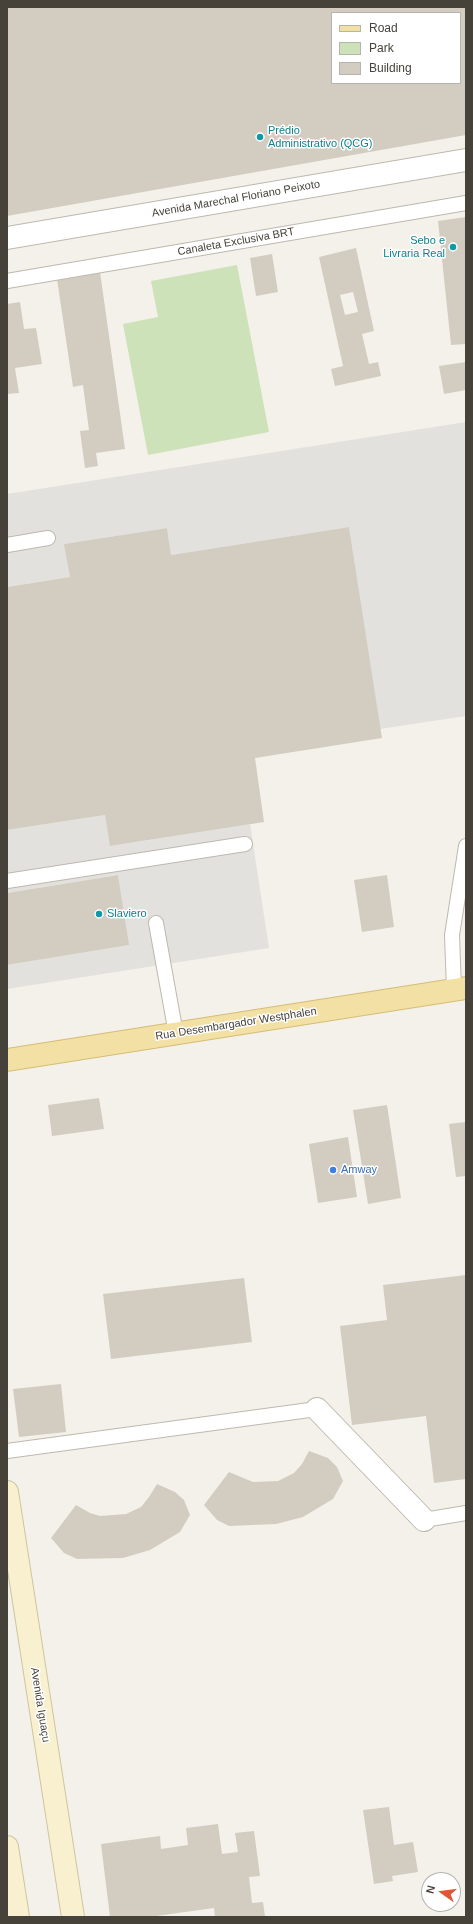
<!DOCTYPE html>
<meta charset="utf-8">
<style>
body{margin:0}
#map{position:relative;width:473px;height:1924px;overflow:hidden;background:#f3f1ea;font-family:Arial,sans-serif}
canvas{display:block}
.frame{position:absolute;inset:0;border:8px solid #464239;pointer-events:none}
.legend{position:absolute;left:331px;top:12px;width:130px;height:72px;box-sizing:border-box;background:#fff;border:1px solid #b5b3b0;margin:0;padding:5px 7px;list-style:none;font-size:12px;color:#464239}
.legend li{display:flex;align-items:center;gap:8px;height:20px}
.legend b{width:20px;border:1px solid #b5b3b0}
.north{position:absolute;left:421px;top:1872px;width:40px;height:40px;box-sizing:border-box;background:#fff;border:1px solid #b5b3b0;border-radius:50%;rotate:284deg;font-size:11px;font-weight:700;line-height:16px;text-align:center;color:#464239}
.north::after{content:'';display:block;margin:auto;width:14px;height:18px;background:#e15634;clip-path:polygon(50% 0,100% 100%,50% 72%,0 100%)}
</style>
<div id="map">
<canvas width="473" height="1924"></canvas>
<div class="frame"></div>
<ul class="legend">
<li><b style="height:5px;background:#f3e0a4"></b>Road</li>
<li><b style="height:11px;background:#cde2b8"></b>Park</li>
<li><b style="height:11px;background:#d3cdc1"></b>Building</li>
</ul>
<div class="north">N</div>
</div>
<script>
const g = document.querySelector('canvas').getContext('2d');
g.lineJoin = 'round';
function fill(path, color) {
  g.fillStyle = color;
  g.fill(path, 'evenodd');
}
function poly(rows) {
  const path = new Path2D();
  for (const r of rows) {
    path.moveTo(r[0], r[1]);
    for (let i = 2; i < r.length; i += 2) path.lineTo(r[i], r[i + 1]);
  }
  return path;
}
function stroke(path, color, width, dash) {
  g.strokeStyle = color;
  g.lineWidth = width;
  g.lineCap = dash ? 'butt' : 'round';
  g.setLineDash(dash || []);
  g.stroke(path);
}
function label(font, color, halo, rows, align = 'center') {
  g.font = font + ' Arial,sans-serif';
  g.lineWidth = 3;
  g.setLineDash([]);
  g.textBaseline = 'middle';
  g.strokeStyle = halo;
  g.fillStyle = color;
  for (const [text, x, y, turn = 0] of rows) {
    g.save();
    g.translate(x, y);
    g.rotate((+turn || 0) * Math.PI / 180);
    g.textAlign = isNaN(turn) ? turn : align;
    if (halo) g.strokeText(text, 0, 0);
    g.fillText(text, 0, 0);
    g.restore();
  }
}
fill(poly([
 [237,265,269,432,148,455,123,324,158,317,151,281]
]), '#cde2b8');
fill(poly([
 [466,422,466,716,380,729,349,527,171,555,167,528,65,544,70,577,7,587,7,494],
 [105,815,111,846,250,824,269,948,7,989,7,965,128,945,118,875,7,893,7,830]
]), '#e2e1de');
fill(poly([
 [7,7,466,7,466,135,7,216],
 [332,13,460,13,460,83,332,83],
 [466,217,466,344,451,345,438,221],
 [356,248,374,331,362,334,369,364,378,362,381,376,335,386,331,369,343,366,319,257],
 [353,292,358,312,345,315,340,295],
 [272,254,278,292,256,296,250,258],
 [100,272,125,449,96,453,98,466,85,468,80,431,89,430,83,385,73,387,57,279],
 [20,302,24,329,36,328,42,364,15,368,19,393,7,394,7,304],
 [466,362,466,390,444,394,439,366],
 [349,527,382,738,255,758,264,822,110,846,105,815,7,830,7,587,70,577,64,544,167,528,171,555],
 [118,875,129,945,7,965,7,893],
 [387,875,394,927,362,932,354,880],
 [99,1098,104,1129,52,1136,48,1105],
 [387,1105,401,1198,368,1204,353,1110],
 [466,1122,466,1176,456,1177,449,1124],
 [348,1137,357,1197,318,1203,309,1144],
 [466,1275,466,1479,434,1483,426,1416,352,1425,340,1326,387,1320,383,1285],
 [244,1278,252,1342,111,1359,103,1294],
 [61,1384,66,1432,19,1437,13,1389],
 [309,1451,328,1458,337,1467,343,1481,333,1499,303,1517,276,1524,229,1526,217,1520,204,1505,229,1472,253,1482,278,1481,294,1473,302,1464],
 [157,1484,175,1492,184,1500,190,1515,180,1532,150,1550,123,1558,77,1559,64,1553,51,1538,76,1505,90,1513,100,1516,126,1514,141,1507,149,1497],
 [389,1807,394,1845,413,1842,418,1872,392,1876,393,1881,374,1884,363,1810],
 [218,1824,222,1854,238,1852,235,1833,254,1831,260,1876,249,1877,252,1903,263,1902,265,1917,215,1917,214,1908,149,1917,110,1917,101,1844,160,1836,161,1849,188,1845,186,1828]
]), '#d3cdc1');
const service = poly([
 [7,281,466,203],
 [7,545,48,538],
 [7,881,245,844],
 [156,923,176,1034],
 [454,990,452,935,466,846],
 [7,1451,317,1409],
 [424,1520,466,1513]
]);
const minor = poly([
 [317,1409,424,1520]
]);
const tertiary = poly([
 [7,238,466,160]
]);
const secondary = poly([
 [7,1492,73,1917],
 [7,1847,18,1917]
]);
const primary = poly([
 [7,1060,466,988]
]);
stroke(service, '#beb9ae', 16);
stroke(minor, '#beb9ae', 24);
stroke(tertiary, '#beb9ae', 24);
stroke(secondary, '#cdc49f', 24);
stroke(primary, '#d6bd75', 24);
stroke(service, '#fff', 14);
stroke(minor, '#fff', 22);
stroke(tertiary, '#fff', 22);
stroke(secondary, '#f8f0cf', 22);
stroke(primary, '#f3e0a4', 22);
for (const [x, y, r, color] of [
 [260,137,4,"#0f9aa8"],
 [453,247,4,"#0f9aa8"],
 [99,914,4,"#0f9aa8"],
 [333,1170,4,"#3f7fe0"]
]) {
  const dot = new Path2D();
  dot.arc(x, y, r, 0, 2 * Math.PI);
  g.fillStyle = color;
  g.fill(dot);
  stroke(dot, '#fff', 1.5);
}
label('11px', '#0d838f', '#fff', [
 ["Prédio",268,131],
 ["Administrativo (QCG)",268,144],
 ["Sebo e",445,241,"right"],
 ["Livraria Real",445,254,"right"],
 ["Slaviero",107,914]
], 'left');
label('11px', '#464239', '#fff', [
 ["Avenida Marechal Floriano Peixoto",236,199,-10],
 ["Canaleta Exclusiva BRT",236,242,-10],
 ["Rua Desembargador Westphalen",236,1024,-9],
 ["Avenida Iguaçu",40,1705,81]
]);
label('11px', '#366cbe', '#fff', [
 ["Amway",341,1170]
], 'left');
</script>
